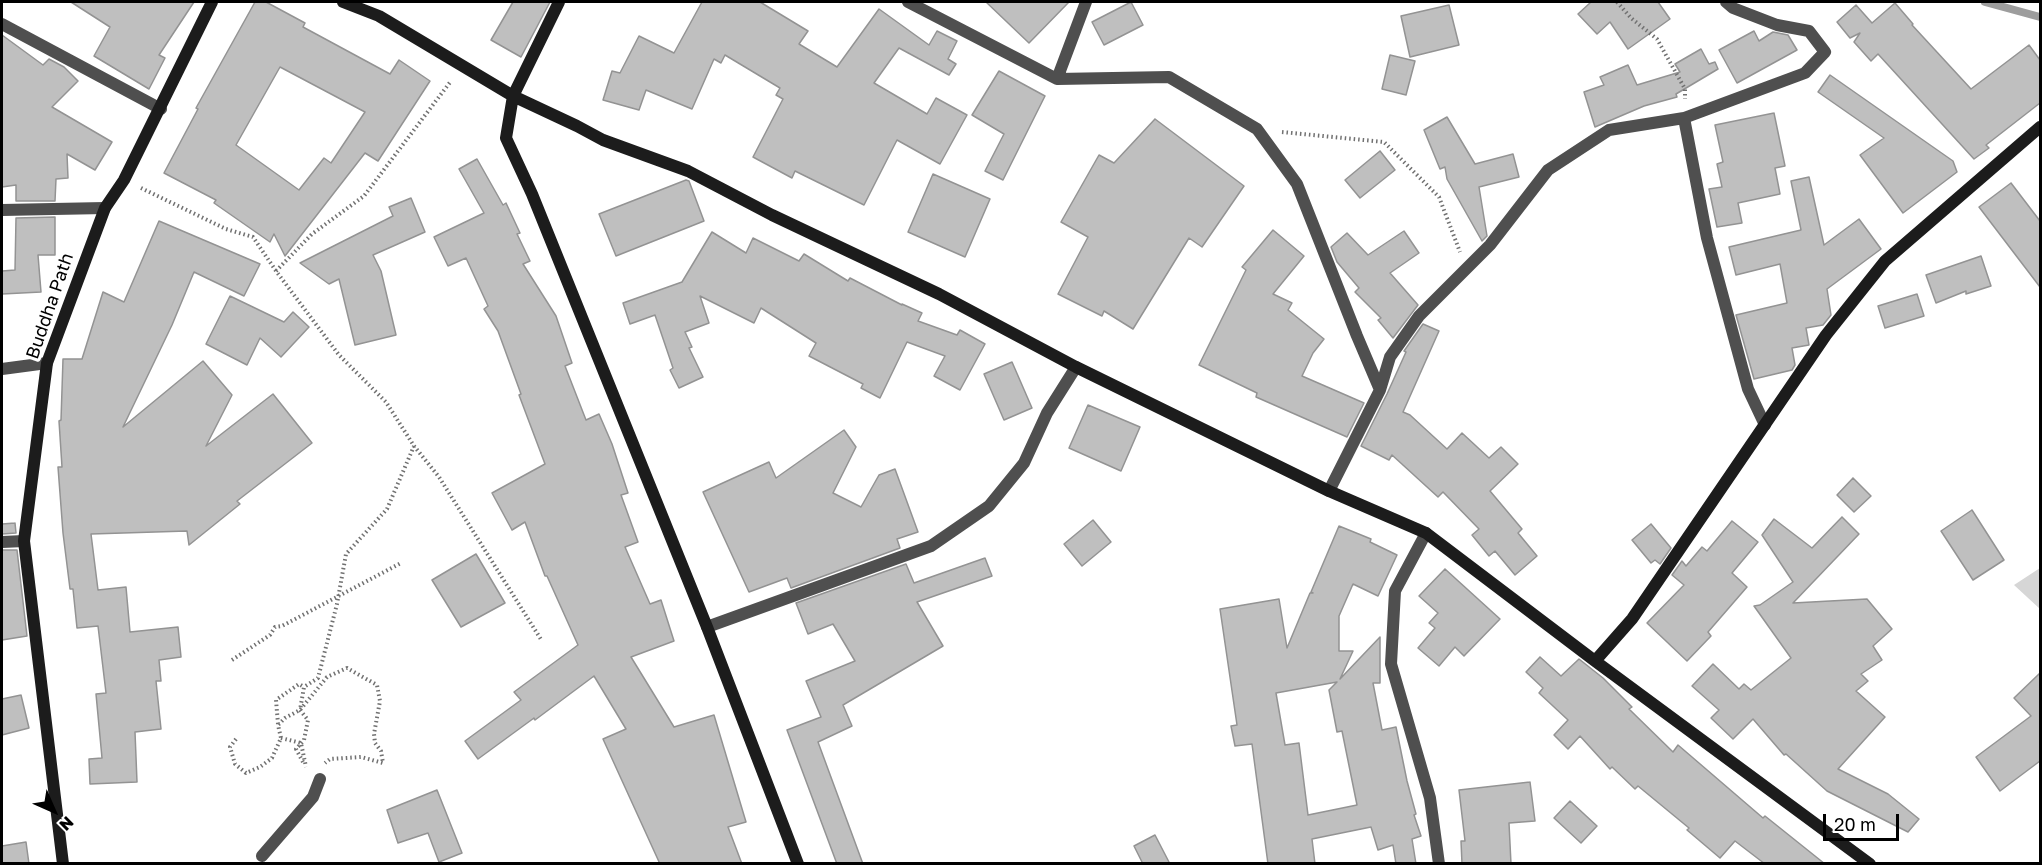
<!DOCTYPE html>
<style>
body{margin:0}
#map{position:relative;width:2042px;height:865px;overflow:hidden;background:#fff;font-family:"Golos Text",sans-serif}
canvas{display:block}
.frame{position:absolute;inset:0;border:3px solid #000;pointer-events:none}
.north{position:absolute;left:24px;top:781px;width:60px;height:60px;-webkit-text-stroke:4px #fff;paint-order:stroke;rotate:135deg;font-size:16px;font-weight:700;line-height:24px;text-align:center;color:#000}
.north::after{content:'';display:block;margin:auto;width:21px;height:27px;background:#000;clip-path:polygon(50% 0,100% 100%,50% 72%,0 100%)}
.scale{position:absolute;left:1823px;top:814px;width:76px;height:27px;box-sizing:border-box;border:3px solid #000;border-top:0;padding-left:8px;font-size:18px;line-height:21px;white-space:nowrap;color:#000;-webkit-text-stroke:4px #fff;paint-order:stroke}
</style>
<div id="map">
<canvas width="2042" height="865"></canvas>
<div class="frame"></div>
<div class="north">N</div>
<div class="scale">20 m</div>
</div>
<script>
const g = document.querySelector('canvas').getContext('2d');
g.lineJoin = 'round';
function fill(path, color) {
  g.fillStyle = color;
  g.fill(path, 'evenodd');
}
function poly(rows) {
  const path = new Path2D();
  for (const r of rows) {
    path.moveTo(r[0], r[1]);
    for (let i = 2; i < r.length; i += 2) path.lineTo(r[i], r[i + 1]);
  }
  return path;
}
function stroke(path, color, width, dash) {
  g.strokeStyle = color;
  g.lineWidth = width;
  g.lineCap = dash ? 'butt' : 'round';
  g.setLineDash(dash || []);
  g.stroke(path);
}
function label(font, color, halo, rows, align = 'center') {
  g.font = font + ' "Golos Text",sans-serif';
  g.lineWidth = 6;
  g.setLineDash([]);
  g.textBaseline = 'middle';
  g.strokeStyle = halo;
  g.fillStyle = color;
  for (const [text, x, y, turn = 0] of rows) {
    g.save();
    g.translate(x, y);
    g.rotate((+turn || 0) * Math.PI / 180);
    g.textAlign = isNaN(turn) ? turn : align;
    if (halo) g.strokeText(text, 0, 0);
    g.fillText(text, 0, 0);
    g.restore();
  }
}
fill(poly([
 [2040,568,2040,609,2014,585]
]), '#d6d6d6');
stroke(poly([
 [1985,2,2040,17]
]), '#9d9d9d', 8);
const building = poly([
 [71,2,194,2,159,55,165,58,149,89,94,56,110,27,71,2],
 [255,2,266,2,305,23,303,27,390,74,399,60,430,81,378,161,365,153,285,256,274,234,270,242,214,203,216,200,164,173,198,109,196,108,255,2],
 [280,67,365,112,331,163,324,158,299,190,236,145,280,67],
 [513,2,550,2,521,57,491,40,513,2],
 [702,2,760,2,808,31,799,44,837,67,879,9,929,45,937,31,957,41,948,59,956,64,949,75,899,48,874,83,927,114,936,98,967,115,940,164,897,140,864,205,795,171,792,178,753,157,783,99,776,95,780,88,725,55,721,63,714,59,692,109,646,90,639,110,603,100,612,71,620,73,639,36,674,53,702,2],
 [986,2,1069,2,1029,43,986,2],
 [1131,2,1143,25,1104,45,1092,22,1131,2],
 [1591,2,1658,2,1670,19,1628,49,1610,22,1597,34,1578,14,1591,2],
 [1895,3,1913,24,1912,25,1971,89,2029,45,2040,60,2040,103,1986,145,1989,148,1974,159,1878,54,1871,61,1854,42,1860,33,1850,38,1837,22,1856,5,1872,23,1895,3],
 [1449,5,1459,45,1410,57,1401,16,1449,5],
 [1754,31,1759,41,1773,32,1788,35,1797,50,1737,83,1719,50,1754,31],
 [2,35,43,65,49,59,64,67,78,81,52,107,112,142,95,170,67,154,68,178,56,179,55,201,16,201,16,185,2,187,2,35],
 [1701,49,1709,64,1715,62,1718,69,1676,94,1677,97,1644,106,1595,127,1584,92,1604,85,1600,77,1628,65,1637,85,1680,72,1675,64,1701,49],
 [1390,55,1415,61,1406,95,1382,89,1390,55],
 [999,71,1045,96,1003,180,985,171,1004,134,972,115,999,71],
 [1830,75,1953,161,1957,172,1903,213,1860,155,1884,138,1818,92,1830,75],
 [1774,113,1785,166,1775,168,1780,194,1738,203,1742,223,1717,227,1709,189,1722,187,1717,164,1723,162,1715,125,1774,113],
 [1447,117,1475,164,1513,154,1519,177,1479,187,1487,236,1482,241,1447,179,1445,167,1440,169,1424,130,1447,117],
 [1155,119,1244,186,1202,247,1189,238,1133,329,1104,311,1102,316,1058,294,1088,237,1061,222,1099,155,1114,163,1155,119],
 [1380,151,1395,170,1360,198,1345,180,1380,151],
 [477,159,503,205,506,203,520,233,517,234,530,261,523,264,556,316,572,363,565,366,586,420,599,414,612,444,628,493,621,495,638,542,625,547,650,604,661,600,674,641,631,657,674,727,714,715,746,822,728,827,742,864,660,864,603,739,626,729,594,676,535,720,534,718,478,759,465,741,521,700,514,692,578,645,547,576,545,576,525,522,512,530,492,493,545,464,519,395,521,394,498,331,484,309,488,306,466,258,448,266,434,237,484,213,459,169,477,159],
 [933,174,990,199,965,257,908,232,933,174],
 [1809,177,1824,245,1859,219,1881,249,1827,289,1831,315,1823,325,1806,328,1809,345,1792,348,1795,365,1792,370,1754,379,1736,315,1787,303,1780,264,1736,275,1729,247,1801,230,1791,181,1809,177],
 [686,180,689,181,704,221,616,256,599,214,686,180],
 [2011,183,2040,221,2040,287,1979,207,2011,183],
 [411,198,425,232,373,255,381,271,396,335,355,345,339,279,329,284,300,263,393,216,389,207,411,198],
 [55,217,55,255,38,255,41,292,2,294,2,271,15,270,16,218,55,217],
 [159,221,260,264,244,296,194,272,172,325,123,427,203,361,232,395,206,446,273,394,312,443,237,501,240,504,189,545,187,531,91,534,98,590,126,587,130,632,178,627,181,657,159,660,161,681,156,681,161,729,135,732,137,782,90,784,89,759,102,758,96,694,106,693,98,626,77,628,73,589,70,589,63,533,58,467,62,467,59,421,61,420,63,359,82,359,103,292,124,302,159,221],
 [1273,230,1304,256,1273,294,1292,303,1288,310,1324,339,1313,353,1302,376,1364,403,1347,437,1256,397,1257,393,1199,365,1246,270,1242,267,1273,230],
 [1404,231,1419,253,1390,273,1418,305,1393,338,1378,320,1381,318,1355,292,1359,288,1337,262,1331,247,1347,233,1368,255,1404,231],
 [712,232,746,253,753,238,799,261,804,254,848,281,850,278,902,305,902,304,922,313,918,321,957,335,960,330,985,344,960,390,934,376,945,356,907,342,880,398,861,388,863,384,809,356,816,343,761,308,754,323,700,296,709,323,685,332,692,347,689,348,703,377,679,388,670,370,673,368,655,315,630,324,623,303,682,282,712,232],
 [1981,256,1991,286,1966,294,1966,291,1936,303,1926,275,1981,256],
 [1917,294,1924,316,1885,328,1878,306,1917,294],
 [230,296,284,322,293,312,309,327,281,357,260,338,247,365,206,344,230,296],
 [1423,324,1439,331,1403,412,1410,415,1447,449,1462,433,1489,458,1501,447,1518,464,1490,491,1522,529,1518,533,1537,556,1515,575,1495,551,1489,556,1472,535,1479,529,1443,492,1438,497,1392,455,1389,460,1361,446,1387,394,1406,352,1404,351,1423,324],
 [1012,362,1032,408,1004,420,984,374,1012,362],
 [1088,405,1140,427,1121,471,1069,448,1088,405],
 [844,430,856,447,833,493,861,507,879,475,895,469,918,532,897,539,900,548,791,588,787,578,749,592,703,492,769,462,776,478,844,430],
 [1853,478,1871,496,1854,512,1837,495,1853,478],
 [1972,510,2004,560,1973,580,1941,531,1972,510],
 [1842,517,1859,534,1793,603,1867,599,1892,629,1873,646,1882,660,1861,674,1868,681,1856,691,1885,717,1838,769,1888,794,1919,819,1908,832,1827,791,1786,754,1784,755,1753,719,1733,739,1711,718,1719,710,1692,686,1713,664,1739,689,1744,684,1751,690,1791,658,1754,606,1760,605,1793,582,1762,535,1774,519,1812,548,1842,517],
 [1093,520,1111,542,1082,566,1064,544,1093,520],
 [1732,521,1758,542,1732,573,1747,587,1708,632,1711,636,1687,661,1647,623,1684,585,1672,575,1682,561,1686,566,1702,547,1707,551,1732,521],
 [15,523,16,533,2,534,2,524,15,523],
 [1651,524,1671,548,1660,564,1655,560,1651,563,1632,540,1651,524],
 [1339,526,1371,539,1370,542,1397,555,1378,596,1353,584,1339,616,1339,651,1353,651,1340,679,1380,637,1380,683,1373,683,1382,730,1396,727,1407,781,1416,814,1414,815,1421,836,1412,839,1416,864,1396,864,1393,845,1378,850,1371,827,1312,839,1315,864,1268,864,1252,744,1235,746,1231,726,1237,725,1220,609,1279,599,1287,648,1310,593,1313,593,1311,592,1339,526],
 [1337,682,1329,690,1337,732,1342,731,1357,805,1308,815,1299,743,1285,745,1276,693,1337,682],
 [2,550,17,550,27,636,2,640,2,550],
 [476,554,505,603,461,627,432,580,476,554],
 [985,558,992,576,917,602,943,646,843,705,852,726,818,742,863,864,837,864,787,730,821,717,806,681,855,661,833,624,808,634,796,603,906,564,914,583,985,558],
 [1445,569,1500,619,1464,656,1455,647,1439,666,1418,648,1435,628,1429,623,1438,613,1419,596,1445,569],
 [1540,657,1561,676,1579,659,1603,678,1632,707,1629,709,1673,752,1678,745,1763,818,1765,816,1825,864,1765,864,1735,841,1720,858,1687,830,1689,828,1638,786,1635,789,1612,767,1610,769,1580,736,1568,749,1554,735,1568,720,1539,693,1543,688,1526,672,1540,657],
 [2040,673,2040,761,2000,791,1976,757,2031,716,2014,698,2040,673],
 [21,695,29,728,2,735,2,699,21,695],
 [1530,782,1535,821,1509,823,1511,864,1462,864,1461,841,1465,841,1459,790,1530,782],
 [437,790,462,853,439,862,428,833,398,843,387,810,437,790],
 [1570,801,1597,826,1581,843,1554,818,1570,801],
 [1155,835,1170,864,1143,864,1134,846,1155,835],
 [26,842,29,864,2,864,2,846,26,842]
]);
fill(building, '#bfbfbf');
stroke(building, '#939393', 1.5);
stroke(poly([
 [1617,2,1631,18,1657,39,1685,89,1685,99],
 [1282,132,1384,142,1439,197,1460,252],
 [141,188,226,229,253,237,276,271,339,355,386,402,414,446,439,477,542,641],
 [276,271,312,234,364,196,451,81],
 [232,660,270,635,275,627,282,626,401,563],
 [278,724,276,700,299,684,304,687],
 [281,738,301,743,306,767],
 [236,739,230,747,235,764,246,773,260,767,272,758,281,738,278,725,285,718,300,710,327,677,347,668,377,685,380,701,374,734,375,743,381,751,383,763,361,757,330,759,325,763],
 [303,762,296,749,304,740,308,720,300,710,304,687,318,678,337,604,346,554,387,509,414,446]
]), '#717171', 4, [1.5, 3]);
stroke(poly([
 [908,2,1057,79,1169,77,1257,129,1297,184,1357,336,1380,390],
 [2,24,161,109],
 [1057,79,1086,2],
 [1684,118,1707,238,1748,389,1765,425],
 [2,210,105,208],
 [2,369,47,363],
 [1329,491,1380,390,1390,357,1419,316,1490,245,1548,170,1609,130,1684,118,1805,73,1825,52,1809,31,1777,25,1733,8,1726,2],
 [1426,533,1395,591,1391,664,1430,798,1439,864],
 [2,542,24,541],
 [707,627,931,546,989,506,1024,463,1047,413,1076,367],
 [262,856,313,797,320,779]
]), '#4f4f4f', 12);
stroke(poly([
 [343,2,379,16,513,96,577,126,603,140,688,171,772,215,939,294,1076,367,1329,491,1426,533,1595,661,1870,864],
 [559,2,513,96,506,138,532,194,707,627,798,864],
 [1595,661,1632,619,1826,335,1885,261,2040,127],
 [63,864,24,541,47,363,105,208,124,180,212,2]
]), '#1c1c1c', 12);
label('18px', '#000', '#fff', [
 ["Buddha Path",50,306,-71]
]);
</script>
